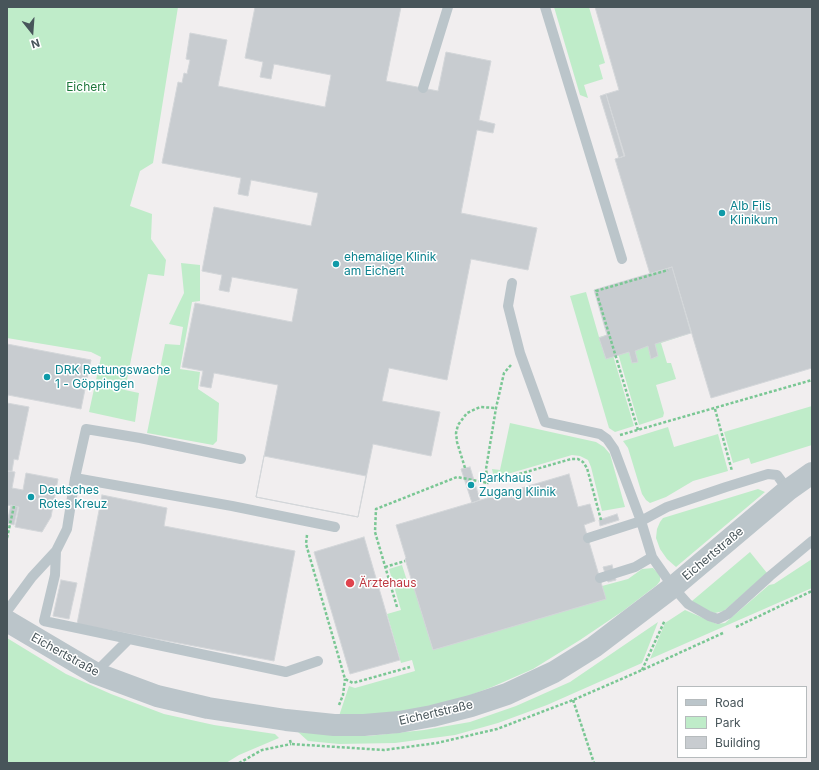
<!DOCTYPE html>
<meta charset="utf-8">
<style>
body{margin:0}
#map{position:relative;width:819px;height:770px;overflow:hidden;background:#f1eeef;font-family:Inter,sans-serif}
canvas{display:block}
.frame{position:absolute;inset:0;border:8px solid #48555a;pointer-events:none}
.legend{position:absolute;left:677px;top:686px;width:130px;height:72px;box-sizing:border-box;background:#fff;border:1px solid #b6bbbd;margin:0;padding:5px 7px;list-style:none;font-size:12px;color:#48555a}
.legend li{display:flex;align-items:center;gap:8px;height:20px}
.legend b{width:20px;border:1px solid #b6bbbd}
.north{position:absolute;left:12px;top:12px;width:40px;height:40px;-webkit-text-stroke:3px #fff;paint-order:stroke;rotate:163deg;font-size:11px;font-weight:700;line-height:16px;text-align:center;color:#48555a}
.north::after{content:'';display:block;margin:auto;width:14px;height:18px;background:#48555a;clip-path:polygon(50% 0,100% 100%,50% 72%,0 100%)}
</style>
<div id="map">
<canvas width="819" height="770"></canvas>
<div class="frame"></div>
<ul class="legend">
<li><b style="height:5px;background:#bbc5ca"></b>Road</li>
<li><b style="height:11px;background:#bfecc9"></b>Park</li>
<li><b style="height:11px;background:#c8ccd0"></b>Building</li>
</ul>
<div class="north">N</div>
</div>
<script>
const g = document.querySelector('canvas').getContext('2d');
g.lineJoin = 'round';
function fill(path, color) {
  g.fillStyle = color;
  g.fill(path, 'evenodd');
}
function poly(rows) {
  const path = new Path2D();
  for (const r of rows) {
    path.moveTo(r[0], r[1]);
    for (let i = 2; i < r.length; i += 2) path.lineTo(r[i], r[i + 1]);
  }
  return path;
}
function stroke(path, color, width, dash) {
  g.strokeStyle = color;
  g.lineWidth = width;
  g.lineCap = dash ? 'butt' : 'round';
  g.setLineDash(dash || []);
  g.stroke(path);
}
function label(font, color, halo, rows, align = 'center') {
  g.font = font + ' Inter,sans-serif';
  g.lineWidth = 3;
  g.setLineDash([]);
  g.textBaseline = 'middle';
  g.strokeStyle = halo;
  g.fillStyle = color;
  for (const [text, x, y, turn = 0] of rows) {
    g.save();
    g.translate(x, y);
    g.rotate((+turn || 0) * Math.PI / 180);
    g.textAlign = isNaN(turn) ? turn : align;
    if (halo) g.strokeText(text, 0, 0);
    g.fillText(text, 0, 0);
    g.restore();
  }
}
fill(poly([
 [7,7,178,7,153,163,140,171,130,206,152,214,151,239,166,260,164,276,148,274,125,390,139,393,135,422,89,412,101,357,91,352,7,338],
 [554,7,589,7,605,63,599,65,603,79,584,85,588,98,580,95],
 [181,263,200,265,200,301,192,302,180,369,200,372,198,389,219,403,217,441,213,445,147,433,165,344,180,345,183,327,169,324,184,293],
 [673,270,691,333,661,343,667,363,671,363,676,379,656,385,664,413,663,417,639,425,600,292],
 [586,292,599,337,607,335,634,426,615,432,609,428,570,296],
 [812,406,812,445,751,464,749,458,733,463,724,432],
 [510,423,596,442,604,447,610,454,625,507,602,511,591,467,588,460,580,456,572,455,494,478,492,469,500,470],
 [668,427,674,447,718,434,728,471,693,481,666,497,650,503,646,500,642,494,628,448,623,441],
 [758,489,765,492,676,567,667,559,660,549,656,538,657,529,660,522,663,518],
 [750,552,767,573,724,611,715,613,707,611,692,601],
 [812,559,812,588,650,659,665,623,685,610,717,624,725,623,769,585,774,584],
 [402,565,408,584,413,582,433,650,602,586,628,579,642,569,653,568,660,575,660,581,657,585,623,611,580,640,533,669,492,687,457,700,418,709,379,715,339,716,349,686,355,688,415,671,412,660,401,663,387,614,401,610,389,569],
 [658,622,642,663,547,705,498,723,455,735,395,743,339,744,308,741,298,732,368,736,424,730,470,722,516,706,570,682],
 [7,638,66,674,111,694,164,714,214,725,275,734,279,738,239,755,226,763,7,763]
]), '#bfecc9');
const building = poly([
 [255,7,401,7,386,81,438,91,446,52,491,61,479,120,495,124,493,133,477,130,461,213,537,228,528,270,471,259,447,380,389,368,382,401,440,412,431,456,373,444,358,517,256,497,278,385,214,373,211,388,200,386,203,371,182,367,195,303,292,322,298,289,232,277,229,292,219,290,222,275,202,271,214,207,311,226,318,193,251,180,248,196,238,194,241,178,162,163,178,82,182,83,184,73,187,74,190,60,186,59,190,33,227,40,218,86,325,107,331,75,274,64,271,79,260,77,263,62,245,58,255,7],
 [595,7,812,7,812,368,711,398,672,267,650,274,615,159,624,156,606,94,619,90,595,7],
 [606,94,625,156,619,158,600,96,606,94],
 [672,267,691,333,655,344,658,356,651,359,648,346,635,351,638,362,632,363,629,352,606,359,599,338,607,335,594,290,672,267],
 [7,344,91,360,81,409,8,395,7,401,7,344],
 [7,403,29,407,18,460,14,459,12,471,7,471,7,403],
 [264,456,366,476,358,517,256,497,264,456],
 [470,467,480,500,472,503,461,469,470,467],
 [7,471,15,472,12,488,23,490,26,473,58,479,51,517,42,532,15,527,19,507,7,505,7,471],
 [569,474,578,507,590,504,595,521,584,525,606,599,433,650,405,559,406,558,396,525,569,474],
 [102,495,167,508,164,526,295,551,274,661,77,624,102,495],
 [11,505,18,507,14,525,7,523,11,505],
 [617,514,619,520,600,526,599,520,617,514],
 [364,537,400,660,350,674,314,552,364,537],
 [612,565,616,580,608,582,603,567,612,565],
 [61,580,77,583,69,619,53,616,61,580]
]);
fill(building, '#c8ccd0');
stroke(building, '#d3d6d9', 1);
stroke(poly([
 [511,365,504,373,496,408,486,469,488,483,571,459,578,459,583,462,587,468,601,520],
 [715,409,732,471],
 [638,430,596,291,668,270],
 [620,435,812,380],
 [465,468,457,442,456,433,458,425,467,413,480,407,496,408],
 [307,535,306,544,345,679,353,683,410,667],
 [7,538,14,506],
 [385,567,405,561],
 [397,607,375,532,376,509,457,477,488,483],
 [736,627,812,591],
 [642,670,665,620],
 [573,700,594,763],
 [339,705,343,695,345,679],
 [290,740,291,744,384,750,437,743,497,729,573,700,642,670,723,633],
 [239,763,262,750,291,744]
]), '#7ac794', 2.5, [3, 2]);
stroke(poly([
 [545,7,622,259],
 [423,88,448,7],
 [512,283,508,306,520,353,545,422,600,434,607,439,614,449,641,521,652,557,673,587,688,604,709,616,718,619,728,614,770,576,812,541],
 [75,478,232,506,335,527],
 [588,538,641,521,667,507,726,487,768,474,777,475,788,490],
 [56,551,55,575,44,621,286,672,318,661],
 [600,578,635,567,652,557],
 [7,611,32,577,56,551,67,529,75,478,86,429,140,438,241,459],
 [95,673,129,639]
]), '#bbc5ca', 10);
stroke(poly([
 [7,621,95,673,157,696,208,708,286,720,334,725,364,725,399,722,432,716,471,706,507,694,554,672,594,647,673,587,788,490,812,473]
]), '#bbc5ca', 22);
for (const [x, y, r, color] of [
 [722,213,4,"#0f9aa8"],
 [336,264,4,"#0f9aa8"],
 [47,377,4,"#0f9aa8"],
 [471,485,4,"#0f9aa8"],
 [31,497,4,"#0f9aa8"],
 [350,583,5,"#e0444e"]
]) {
  const dot = new Path2D();
  dot.arc(x, y, r, 0, 2 * Math.PI);
  g.fillStyle = color;
  g.fill(dot);
  stroke(dot, '#fff', 1.5);
}
label('12px', '#1d773b', '#fff', [
 ["Eichert",86,87]
]);
label('12px', '#0d838f', '#fff', [
 ["Alb Fils",730,206],
 ["Klinikum",730,220],
 ["ehemalige Klinik",344,257],
 ["am Eichert",344,271],
 ["DRK Rettungswache",55,370],
 ["1 - Göppingen",55,384],
 ["Parkhaus",479,478],
 ["Zugang Klinik",479,492],
 ["Deutsches",39,490],
 ["Rotes Kreuz",39,504]
], 'left');
label('12px', '#48555a', '#fff', [
 ["Eichertstraße",713,554,-40],
 ["Eichertstraße",65,655,29],
 ["Eichertstraße",436,713,-13]
]);
label('12px', '#be3a42', '#fff', [
 ["Ärztehaus",359,583]
], 'left');
</script>
